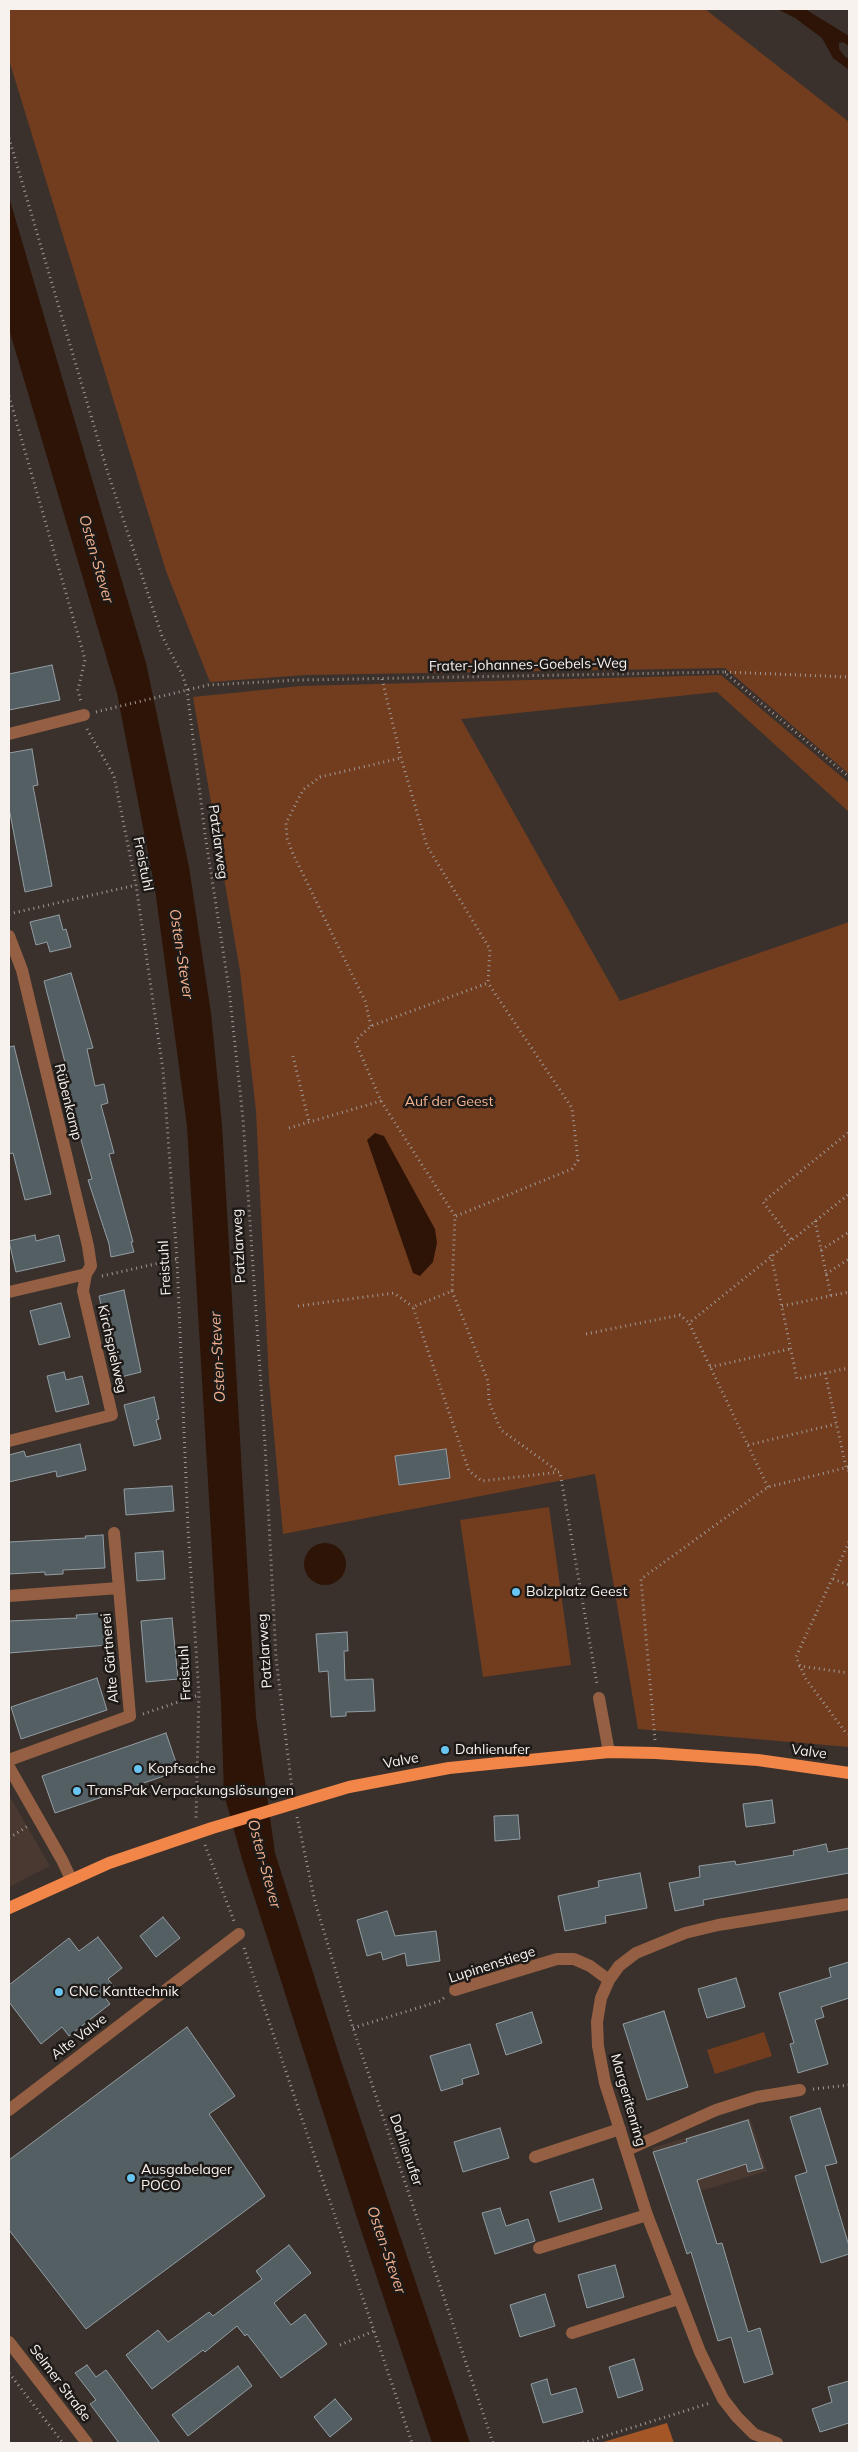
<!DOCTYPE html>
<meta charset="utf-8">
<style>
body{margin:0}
#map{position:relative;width:858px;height:2452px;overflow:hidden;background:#3a312c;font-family:Mulish,sans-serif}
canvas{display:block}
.frame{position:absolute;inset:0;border:10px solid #f8f2ef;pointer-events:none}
</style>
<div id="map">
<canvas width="858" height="2452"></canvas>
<div class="frame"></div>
</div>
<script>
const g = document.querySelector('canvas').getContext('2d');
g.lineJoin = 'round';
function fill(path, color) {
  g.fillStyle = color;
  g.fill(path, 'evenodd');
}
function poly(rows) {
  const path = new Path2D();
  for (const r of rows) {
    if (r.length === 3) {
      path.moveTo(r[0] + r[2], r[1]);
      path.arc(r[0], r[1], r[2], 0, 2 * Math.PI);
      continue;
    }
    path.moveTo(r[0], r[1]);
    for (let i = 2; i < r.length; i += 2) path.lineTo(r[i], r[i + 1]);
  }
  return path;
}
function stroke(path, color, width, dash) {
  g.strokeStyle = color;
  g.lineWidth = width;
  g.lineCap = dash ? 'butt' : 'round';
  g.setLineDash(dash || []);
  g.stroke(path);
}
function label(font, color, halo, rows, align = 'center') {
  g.font = font + ' Mulish,sans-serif';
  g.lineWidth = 5;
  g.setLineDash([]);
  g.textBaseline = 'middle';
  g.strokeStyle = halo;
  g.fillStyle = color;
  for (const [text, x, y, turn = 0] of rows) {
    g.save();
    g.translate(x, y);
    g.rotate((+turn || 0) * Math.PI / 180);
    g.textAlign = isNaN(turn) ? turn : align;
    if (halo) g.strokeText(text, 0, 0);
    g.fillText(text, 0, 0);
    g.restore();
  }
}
fill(poly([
 [9,1795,50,1866,9,1887],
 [750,2118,767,2171,668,2201,652,2148]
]), '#493931');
fill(poly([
 [9,9,705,9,849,122,849,774,725,668,305,675,210,682,166,571,9,60],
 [721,675,849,783,849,812,717,692,461,719,620,1001,849,922,849,1747,638,1729,595,1474,283,1534,269,1380,256,1111,240,971,193,697,301,686],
 [549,1507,571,1665,483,1677,460,1520],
 [764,2032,772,2056,715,2074,707,2050]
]), '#723d1f');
fill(poly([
 [667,2423,674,2443,600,2443]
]), '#a55627');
fill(poly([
 [777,9,805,9,849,36,849,46,843,42,839,43,839,49,846,58,849,57,849,70,833,58,822,38,795,18],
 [9,197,146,663,189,867,211,1013,222,1125,256,1717,275,1853,341,2061,470,2443,432,2443,358,2221,242,1859,224,1794,221,1702,187,1126,155,889,117,693,9,329],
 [375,1133,384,1136,435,1229,437,1243,433,1262,420,1276,413,1273,367,1140],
 [325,1564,21]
]), '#2e1406');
const building = poly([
 [52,665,60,700,9,710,9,674,52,665],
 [32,749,38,785,33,786,52,886,25,892,9,808,9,753,32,749],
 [59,915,63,930,66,929,71,947,50,952,47,942,36,945,30,922,59,915],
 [71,973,93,1048,87,1049,95,1086,104,1084,108,1103,101,1105,114,1153,109,1154,133,1242,131,1242,134,1252,111,1257,109,1244,88,1180,92,1179,73,1111,66,1079,69,1078,44,981,71,973],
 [14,1046,51,1194,25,1200,13,1153,9,1154,9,1047,14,1046],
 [35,1235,36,1241,59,1235,65,1261,16,1272,9,1241,35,1235],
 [124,1290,141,1372,117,1378,99,1296,124,1290],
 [61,1303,70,1337,39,1345,30,1311,61,1303],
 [64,1372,66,1380,82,1376,89,1404,56,1412,47,1376,64,1372],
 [154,1397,159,1419,156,1420,161,1439,134,1446,124,1405,154,1397],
 [80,1444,86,1470,57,1477,56,1471,9,1482,9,1455,24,1451,26,1457,80,1444],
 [446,1449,450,1478,399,1485,395,1456,446,1449],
 [172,1486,174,1511,126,1515,124,1489,172,1486],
 [103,1535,105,1568,63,1570,63,1574,45,1575,45,1572,9,1574,9,1542,86,1538,85,1536,103,1535],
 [163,1551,165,1579,137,1581,135,1553,163,1551],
 [107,1613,108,1645,9,1653,9,1621,77,1618,76,1615,107,1613],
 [172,1618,178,1679,146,1682,141,1621,172,1618],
 [347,1632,348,1651,344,1651,345,1680,373,1679,375,1711,346,1712,346,1716,331,1717,328,1671,319,1672,316,1634,347,1632],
 [97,1678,107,1710,21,1739,11,1707,97,1678],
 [166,1733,179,1771,55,1813,42,1776,166,1733],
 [772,1800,775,1823,746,1827,743,1804,772,1800],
 [518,1815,520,1839,495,1841,494,1816,518,1815],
 [826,1844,828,1852,849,1848,849,1873,703,1900,704,1905,675,1911,669,1883,700,1877,699,1866,735,1861,736,1865,794,1855,793,1851,826,1844],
 [640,1873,647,1908,605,1916,606,1923,565,1931,558,1896,599,1887,598,1881,640,1873],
 [387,1911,395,1936,436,1931,440,1961,407,1966,405,1953,383,1960,381,1952,367,1956,357,1920,387,1911],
 [163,1917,180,1938,156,1957,140,1936,163,1917],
 [98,1937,122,1968,108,1979,115,1988,104,1996,110,2004,69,2036,62,2027,41,2044,9,2002,9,1985,69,1938,79,1951,98,1937],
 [849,1962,849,1998,821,2007,824,2017,815,2020,828,2064,798,2073,790,2044,794,2043,779,1993,831,1977,829,1968,849,1962],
 [736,1978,745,2007,707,2018,698,1989,736,1978],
 [664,2011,688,2087,647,2100,623,2024,664,2011],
 [532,2012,542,2043,506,2055,496,2024,532,2012],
 [187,2027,235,2096,209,2114,265,2196,86,2329,9,2230,9,2160,187,2027],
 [470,2044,479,2074,462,2079,463,2084,441,2091,430,2056,470,2044],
 [820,2108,837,2163,825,2166,849,2246,849,2254,821,2263,795,2176,807,2172,790,2117,820,2108],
 [748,2120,763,2168,748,2172,746,2164,697,2180,717,2244,722,2243,748,2332,760,2328,773,2374,744,2383,731,2337,718,2341,691,2252,687,2254,653,2152,687,2142,686,2139,748,2120],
 [500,2128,509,2158,463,2172,454,2142,500,2128],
 [593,2179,602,2209,559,2222,550,2192,593,2179],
 [500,2208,506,2226,528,2219,535,2241,495,2254,482,2213,500,2208],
 [289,2245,311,2273,274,2303,291,2325,305,2314,327,2344,281,2378,247,2334,245,2336,237,2326,205,2352,203,2350,152,2389,126,2355,158,2330,168,2342,209,2312,213,2316,262,2279,256,2271,289,2245],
 [615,2265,624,2297,587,2308,578,2275,615,2265],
 [545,2294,555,2326,520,2337,510,2305,545,2294],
 [634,2359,643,2390,618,2398,609,2367,634,2359],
 [87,2365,96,2377,106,2370,160,2443,119,2443,90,2404,96,2400,75,2373,87,2365],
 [238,2366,252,2386,188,2436,172,2415,238,2366],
 [547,2379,551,2395,576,2388,583,2412,543,2423,531,2384,547,2379],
 [849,2381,849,2423,820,2432,812,2409,832,2402,828,2387,849,2381],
 [335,2399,352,2419,330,2437,314,2417,335,2399]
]);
fill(building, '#545f64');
stroke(building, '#929da3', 1);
stroke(poly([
 [9,138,107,470,162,636,183,676,187,690,205,834,229,989,243,1119,265,1445,276,1658,292,1789],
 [9,396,83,652,85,660,78,690,81,702],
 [725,672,849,677],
 [382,679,401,758,427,846,490,949,488,983,371,1026,355,1041,381,1101,455,1216,452,1291,413,1307,469,1471,482,1481,560,1472,597,1684],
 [96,712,208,685,299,680,724,672,849,777],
 [87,729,114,776,136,885,163,1070,177,1259,188,1528,199,1695,196,1818],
 [9,914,136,885],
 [371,1026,365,1001,293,854,287,838,286,823,303,790,320,777,401,758],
 [293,1056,309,1122],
 [289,1128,381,1101],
 [456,1216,572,1169,578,1160,572,1108,488,983],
 [815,1221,831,1296],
 [791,1239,763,1202,849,1132],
 [821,1250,849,1232],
 [771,1255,797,1379,849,1368],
 [826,1274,849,1259],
 [102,1276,177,1259],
 [452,1291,488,1381,489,1402,501,1430,559,1472],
 [298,1306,394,1293,413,1307],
 [782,1306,849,1292],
 [586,1334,680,1315,689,1323],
 [710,1367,790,1349],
 [825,1373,846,1467,849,1471],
 [748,1445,836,1424],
 [768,1487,689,1323,849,1194],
 [849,1542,796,1657,806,1679,846,1733,849,1734],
 [833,1579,849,1585],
 [799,1666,849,1673],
 [143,1714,199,1695],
 [655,1740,641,1579,768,1487,849,1467],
 [297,1817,315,1902,353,2028,493,2443],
 [9,1838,28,1826],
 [205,1845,234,1921],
 [244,1948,412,2443],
 [353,2028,440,2001,445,1997],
 [813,2089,849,2085],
 [340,2345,374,2331],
 [9,2373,63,2443],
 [583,2443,710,2403]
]), '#a09894', 3, [1, 4]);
stroke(poly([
 [9,734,84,715],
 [9,936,22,970,88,1246,91,1266,86,1274,83,1291,112,1415,9,1441],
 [9,1292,86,1274],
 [114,1533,119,1588],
 [9,1596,119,1588,130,1716,9,1760],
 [599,1698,609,1752],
 [9,1767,62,1860,71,1879],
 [455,1990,557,1959,574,1959,590,1966,609,1980],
 [9,2110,239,1934],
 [627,2150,716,2110,757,2097,800,2090],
 [535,2157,620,2129],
 [539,2248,647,2215],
 [572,2333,678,2299],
 [9,2342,87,2443],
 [777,2443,754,2434,737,2417,723,2399,700,2352,647,2215,605,2083,598,2046,597,2022,601,1998,609,1980,619,1966,636,1953,685,1933,718,1925,849,1904]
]), '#945f43', 12);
stroke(poly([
 [9,1908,109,1863,212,1828,349,1787,449,1768,609,1752,656,1753,758,1760,849,1773]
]), '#f28648', 12);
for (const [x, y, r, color] of [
 [516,1592,5,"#68c4f0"],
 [445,1750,5,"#68c4f0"],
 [138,1769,5,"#68c4f0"],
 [77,1791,5,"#68c4f0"],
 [59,1992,5,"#68c4f0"],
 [131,2178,5,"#68c4f0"]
]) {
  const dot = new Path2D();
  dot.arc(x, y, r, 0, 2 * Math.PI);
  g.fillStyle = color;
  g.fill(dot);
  stroke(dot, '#1e1a18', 2);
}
label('14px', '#f8f2ef', '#1e1a18', [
 ["Frater-Johannes-Goebels-Weg",528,665,-1],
 ["Patzlarweg",218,842,82],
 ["Freistuhl",143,864,79],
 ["Rübenkamp",68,1102,76],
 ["Patzlarweg",239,1246,-93],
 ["Freistuhl",165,1268,-93],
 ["Kirchspielweg",112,1349,77],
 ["Patzlarweg",265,1651,-94],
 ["Alte Gärtnerei",110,1658,-95],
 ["Freistuhl",185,1673,-93],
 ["Valve",809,1752,8],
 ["Valve",401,1761,-11],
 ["Lupinenstiege",492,1965,-18],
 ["Alte Valve",79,2037,-37],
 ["Margeritenring",628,2100,74],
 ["Dahlienufer",406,2150,71],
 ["Selmer Straße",60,2383,53]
]);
label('14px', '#f4b391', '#1e1a18', [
 ["Auf der Geest",449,1102]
]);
label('14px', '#f8f2ef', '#1e1a18', [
 ["Bolzplatz Geest",526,1592],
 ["Dahlienufer",455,1750],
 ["Kopfsache",148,1769],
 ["TransPak Verpackungslösungen",87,1791],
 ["CNC Kanttechnik",69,1992],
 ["Ausgabelager",141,2170],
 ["POCO",141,2186]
], 'left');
label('italic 15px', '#f3b18f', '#1e1a18', [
 ["Osten-Stever",96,559,74],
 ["Osten-Stever",181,954,81],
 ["Osten-Stever",218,1357,-93],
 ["Osten-Stever",264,1864,75],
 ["Osten-Stever",386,2250,71]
]);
</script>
